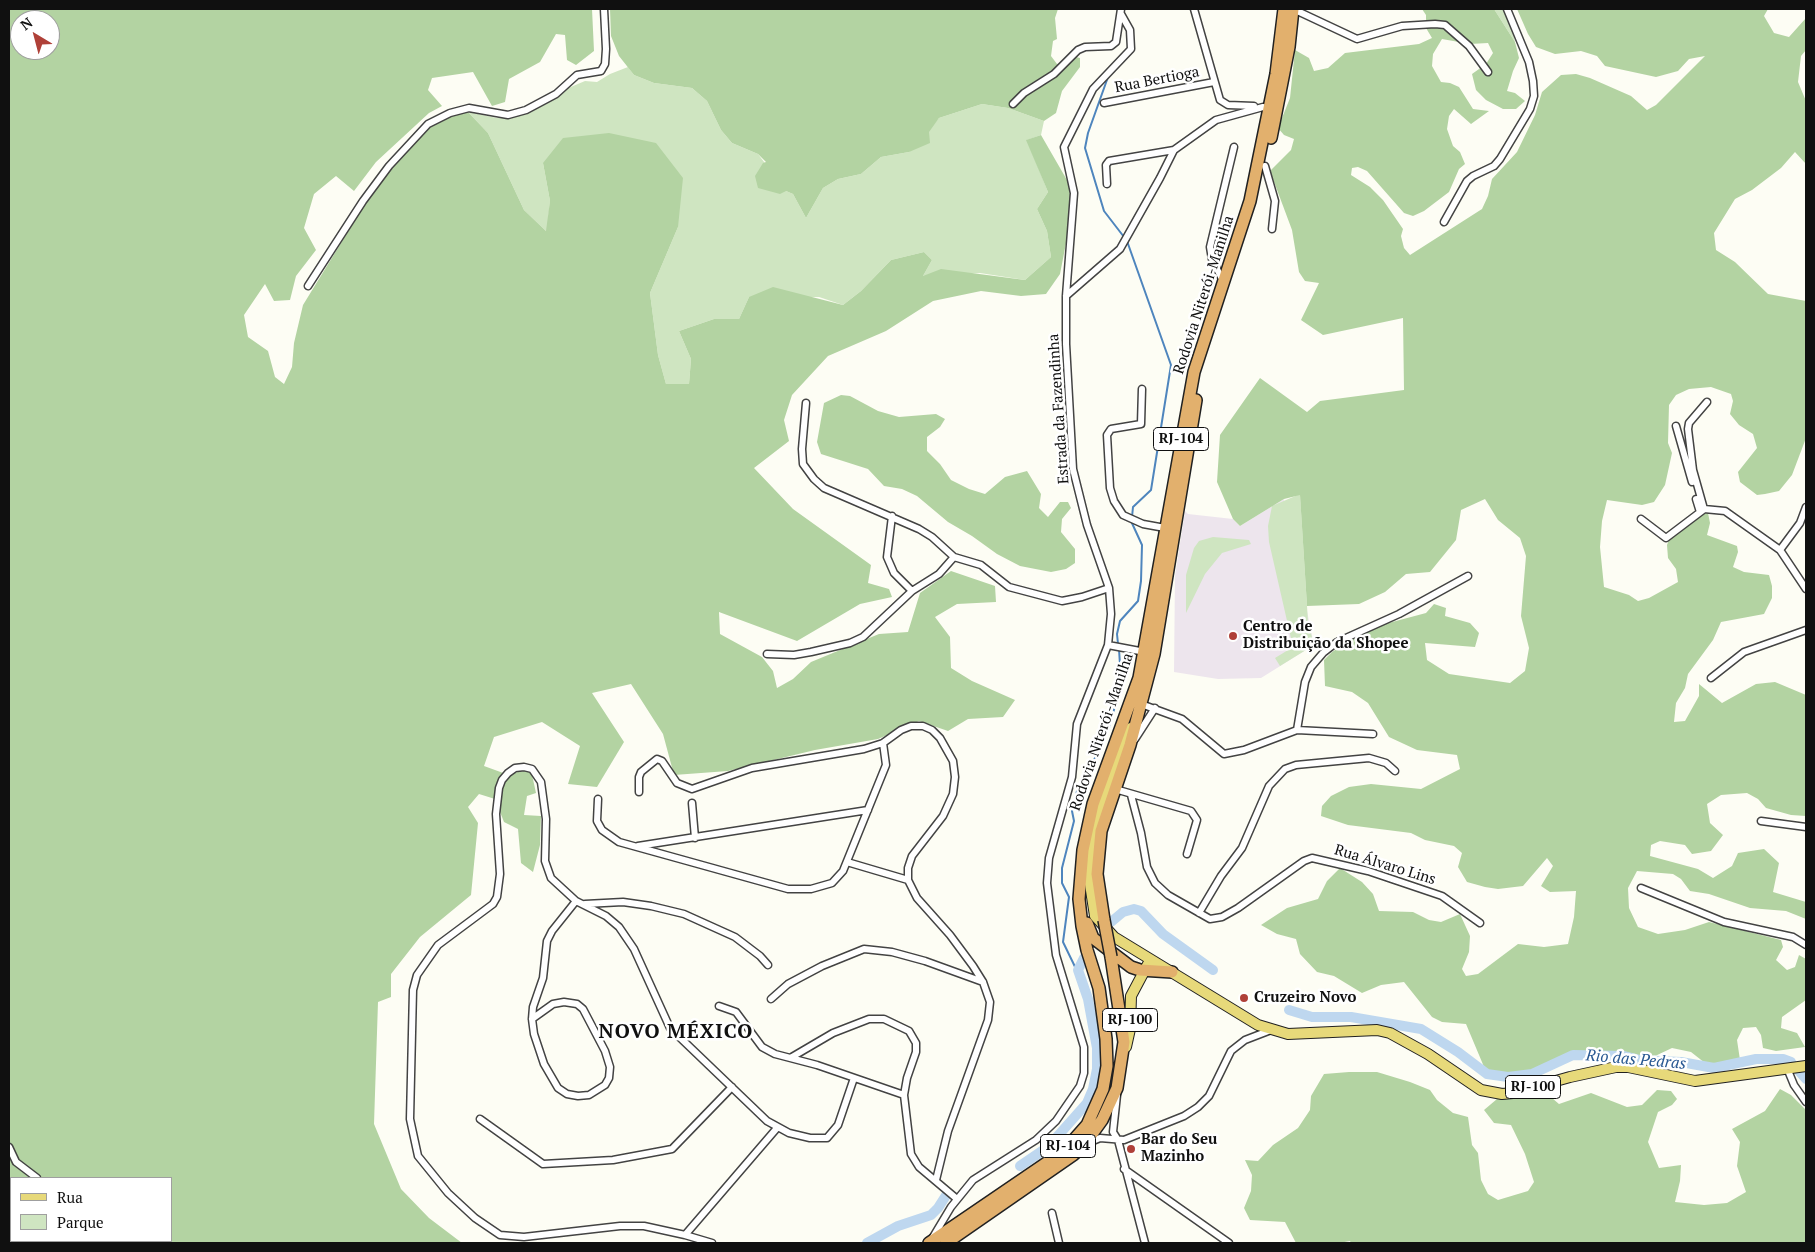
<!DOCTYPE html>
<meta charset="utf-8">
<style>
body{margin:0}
#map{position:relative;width:1815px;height:1252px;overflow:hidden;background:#fdfdf4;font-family:"PT Serif",serif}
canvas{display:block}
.frame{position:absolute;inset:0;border:10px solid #101010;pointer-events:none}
.legend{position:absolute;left:10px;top:1177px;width:162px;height:65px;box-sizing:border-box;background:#fff;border:1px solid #9f9f9f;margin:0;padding:6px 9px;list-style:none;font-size:15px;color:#101010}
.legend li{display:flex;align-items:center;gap:10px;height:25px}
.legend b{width:25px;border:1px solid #9f9f9f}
.north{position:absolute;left:10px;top:10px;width:50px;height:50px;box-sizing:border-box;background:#fff;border:1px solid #9f9f9f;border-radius:50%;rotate:323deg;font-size:14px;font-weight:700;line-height:20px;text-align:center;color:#101010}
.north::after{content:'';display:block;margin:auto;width:18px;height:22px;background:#af4038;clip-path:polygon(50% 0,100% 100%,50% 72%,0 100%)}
</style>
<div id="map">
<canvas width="1815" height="1252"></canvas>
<div class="frame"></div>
<ul class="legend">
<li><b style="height:6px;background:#e7d97a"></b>Rua</li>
<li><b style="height:14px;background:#cfe5c1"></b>Parque</li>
</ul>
<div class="north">N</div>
</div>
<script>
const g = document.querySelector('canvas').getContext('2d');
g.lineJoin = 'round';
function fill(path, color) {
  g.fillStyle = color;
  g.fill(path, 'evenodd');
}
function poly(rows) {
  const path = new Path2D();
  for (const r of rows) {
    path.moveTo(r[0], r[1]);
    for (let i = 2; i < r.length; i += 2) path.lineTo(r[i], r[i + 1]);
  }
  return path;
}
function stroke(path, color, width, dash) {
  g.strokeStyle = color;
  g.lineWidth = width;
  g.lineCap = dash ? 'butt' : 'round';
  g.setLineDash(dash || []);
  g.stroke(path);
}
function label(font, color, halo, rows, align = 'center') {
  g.font = font + ' "PT Serif",serif';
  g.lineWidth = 5;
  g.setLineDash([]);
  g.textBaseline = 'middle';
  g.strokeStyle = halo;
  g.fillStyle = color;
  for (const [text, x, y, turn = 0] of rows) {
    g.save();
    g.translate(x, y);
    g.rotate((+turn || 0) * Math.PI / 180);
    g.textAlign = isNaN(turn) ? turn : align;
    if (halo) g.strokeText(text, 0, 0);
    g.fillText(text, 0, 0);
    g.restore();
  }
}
fill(poly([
 [1284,499,1314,645,1261,678,1218,679,1174,672,1175,576,1185,511,1188,514,1233,519,1240,526]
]), '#ede5ed');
fill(poly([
 [1494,9,1503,9,1512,27,1515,42],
 [628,67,634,75,654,83,692,88,707,101,721,130,732,143,758,154,786,191,793,194,806,218,823,188,838,179,861,174,881,157,909,152,939,118,982,104,1008,108,1044,121,1041,135,1027,140,1048,192,1037,209,1047,231,1051,257,1025,280,980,273,923,276,932,260,924,252,891,260,861,291,843,305,819,297,749,297,739,319,714,319,679,331,691,359,689,384,666,384,658,355,650,293,678,227,543,163,550,201,547,232,524,210,488,133,468,112,497,118,525,114,546,104,566,89,585,81,597,82,610,74],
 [1300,494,1308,622,1314,645,1280,666,1275,658,1293,647,1269,542,1268,526,1272,506],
 [1213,537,1249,540,1251,544,1222,553,1205,574,1186,613,1186,575,1194,548,1199,541]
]), '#cfe5c1');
fill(poly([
 [9,9,592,9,594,51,576,65,567,60,565,35,556,34,540,62,509,79,505,102,492,106,473,72,432,78,428,90,442,106,429,113,376,162,354,191,336,176,314,194,304,228,316,250,296,276,290,300,274,301,265,284,244,315,248,337,268,351,275,377,284,384,292,367,294,343,303,305,376,186,432,122,468,112,488,133,524,210,546,231,550,201,543,163,563,138,609,133,656,143,683,178,678,227,650,293,658,355,666,384,689,384,691,359,679,331,714,319,739,319,749,297,773,287,843,305,861,291,891,260,924,252,932,260,923,276,941,269,1025,280,1051,257,1047,231,1037,209,1048,192,1026,140,1041,135,1071,187,1067,238,1060,274,1046,294,1021,296,981,291,933,301,886,331,828,356,792,395,784,420,789,441,754,468,793,509,871,565,868,583,889,589,892,597,860,604,797,641,719,612,720,634,762,657,773,671,777,688,793,679,811,662,879,634,908,632,920,593,951,571,995,586,996,602,957,604,935,617,950,637,951,668,972,681,1015,700,1003,717,968,719,948,731,919,721,878,739,815,750,728,771,674,775,663,734,631,684,592,693,624,742,597,787,568,784,580,746,542,722,494,737,484,766,506,774,531,770,536,793,527,796,524,815,541,816,540,845,533,872,521,863,518,829,504,822,495,799,479,794,468,807,478,823,471,895,420,937,391,974,391,997,378,1002,374,1124,401,1189,429,1218,462,1243,9,1243],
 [20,20,50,20,50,50,20,50],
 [11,1178,171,1178,171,1241,11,1241],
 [610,9,1058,9,1055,18,1057,39,1053,41,1051,56,1057,64,1071,61,1076,57,1080,58,1080,67,1062,91,1056,113,1044,121,1008,108,982,104,939,118,929,132,930,143,909,152,881,157,861,174,838,179,823,188,806,218,793,194,786,191,780,194,758,188,755,176,763,163,766,162,758,154,732,143,721,130,707,101,692,88,654,83,634,75,619,56,611,36],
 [1422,9,1494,9,1515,42,1519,58,1513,71,1507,91,1515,93,1525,101,1516,109,1503,109,1486,100,1476,90,1472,74,1486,64,1493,53,1488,43,1470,44,1442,39,1433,54,1432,66,1441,82,1450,83,1459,87,1473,109,1489,111,1471,124,1454,109,1449,116,1447,129,1453,146,1460,152,1465,164,1459,169,1449,192,1424,211,1413,216,1404,213,1367,171,1358,167,1352,168,1351,175,1370,187,1383,200,1403,229,1401,236,1404,248,1410,255,1482,209,1488,196,1492,179,1517,152,1535,115,1542,92,1561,75,1576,74,1590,78,1631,96,1647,110,1656,105,1705,56,1689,59,1678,71,1656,77,1605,66,1597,56,1581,51,1555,54,1536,47,1528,34,1517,9,1768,9,1764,16,1774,33,1789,37,1806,18,1806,50,1801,56,1798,82,1806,101,1806,164,1795,152,1781,168,1752,190,1735,199,1714,233,1716,250,1735,262,1768,294,1806,301,1806,438,1792,475,1779,491,1765,494,1757,495,1740,482,1738,472,1757,448,1753,434,1739,425,1730,414,1733,401,1731,394,1711,387,1689,389,1676,395,1669,405,1668,443,1672,453,1665,485,1654,502,1642,505,1607,500,1602,521,1600,547,1604,587,1629,595,1638,601,1649,598,1678,582,1676,569,1668,558,1667,545,1670,537,1701,514,1708,513,1710,523,1707,535,1737,546,1738,552,1733,567,1744,572,1769,575,1772,586,1772,598,1764,614,1721,622,1713,640,1688,674,1685,688,1676,703,1674,722,1685,721,1699,696,1699,684,1722,703,1756,684,1775,682,1806,695,1806,816,1791,815,1766,808,1758,799,1747,793,1721,795,1707,804,1710,823,1723,835,1711,851,1692,854,1685,845,1660,841,1651,845,1650,856,1698,869,1713,878,1732,866,1738,853,1764,849,1779,863,1773,892,1806,902,1806,919,1786,911,1750,908,1709,894,1690,891,1681,879,1673,874,1637,871,1628,888,1629,908,1638,927,1658,934,1685,930,1709,922,1781,940,1783,947,1776,960,1787,970,1795,967,1799,955,1806,959,1806,1000,1782,1017,1781,1028,1797,1033,1805,1047,1776,1051,1763,1048,1761,1035,1756,1027,1743,1028,1737,1040,1740,1060,1723,1064,1705,1063,1691,1052,1672,1048,1653,1057,1582,1051,1532,1074,1508,1077,1487,1074,1466,1024,1442,1022,1432,1017,1404,982,1381,985,1362,993,1334,976,1317,972,1300,954,1296,939,1277,934,1261,925,1287,908,1318,899,1327,881,1340,868,1362,882,1373,894,1379,911,1413,912,1429,920,1441,922,1460,914,1470,936,1469,952,1462,969,1466,976,1478,974,1518,944,1544,947,1568,944,1574,917,1576,891,1550,892,1541,886,1553,866,1547,858,1523,886,1498,889,1485,887,1467,882,1458,867,1462,853,1454,846,1425,840,1411,833,1348,825,1321,816,1322,806,1331,796,1349,787,1371,784,1421,789,1460,769,1457,755,1417,750,1389,737,1368,703,1352,692,1325,686,1324,660,1332,652,1353,639,1381,625,1426,613,1434,604,1446,608,1445,616,1470,623,1479,633,1475,647,1425,643,1427,660,1449,674,1510,683,1525,671,1529,648,1521,616,1526,556,1520,538,1498,520,1485,499,1461,510,1456,540,1430,572,1406,574,1385,592,1359,604,1307,606,1300,495,1284,499,1240,526,1233,519,1217,482,1220,435,1260,378,1307,412,1320,401,1404,390,1403,318,1323,335,1301,320,1319,283,1305,281,1299,272,1292,230,1270,171,1291,150,1294,139,1284,135,1278,128,1290,98,1295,50,1309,58,1314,71,1328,68,1345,53,1419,44,1432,38,1426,28,1426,15],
 [841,395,850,396,878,411,899,417,936,414,945,419,940,427,927,437,927,451,940,464,951,480,969,489,985,494,1005,477,1027,471,1041,494,1039,508,1048,517,1060,502,1068,502,1071,508,1062,519,1061,532,1075,549,1075,563,1066,569,1051,572,1020,566,997,554,972,536,948,522,917,496,902,489,884,486,868,469,821,454,817,442,824,403],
 [1349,1072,1377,1072,1410,1082,1430,1090,1437,1100,1453,1113,1468,1117,1472,1145,1478,1153,1481,1180,1488,1194,1498,1200,1528,1191,1534,1182,1525,1154,1511,1125,1494,1123,1484,1110,1497,1099,1526,1098,1533,1093,1545,1092,1559,1104,1591,1093,1627,1107,1642,1105,1657,1090,1671,1091,1677,1099,1672,1105,1658,1112,1648,1142,1659,1168,1681,1165,1680,1181,1675,1202,1704,1205,1727,1203,1746,1192,1737,1166,1740,1142,1732,1129,1765,1111,1780,1089,1791,1095,1806,1110,1806,1243,1351,1243,1350,1241,1339,1243,1296,1243,1285,1222,1250,1220,1244,1208,1251,1191,1252,1175,1245,1160,1258,1161,1273,1145,1298,1128,1310,1110,1311,1096,1324,1074]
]), '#b3d3a2');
stroke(poly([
 [1108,77,1088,133,1085,148,1104,211,1124,237],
 [1127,241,1171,365,1151,490,1133,507,1132,517],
 [1118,644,1117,634,1120,621,1138,601,1141,581,1142,545,1131,521],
 [1078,973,1063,942,1069,897,1062,883,1062,868,1074,821,1072,811,1077,791,1087,775,1109,728,1118,695,1120,665,1119,649]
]), '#4e85bd', 2);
stroke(poly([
 [1111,922,1123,912,1134,909,1141,911,1163,934,1213,970],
 [1289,1010,1312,1017,1351,1017,1421,1029,1458,1052,1487,1074,1508,1077,1532,1074,1573,1055,1624,1056,1640,1060,1681,1062,1714,1068,1756,1059,1783,1059,1791,1062],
 [1798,1070,1806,1079],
 [1020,1166,1048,1147,1087,1103,1093,1089,1097,1069,1097,1048,1088,999,1078,970,1084,958],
 [867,1243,898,1226,931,1215,938,1208,947,1194]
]), '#bed7ef', 10);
const street = poly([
 [1194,9,1220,100,1228,105,1254,106],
 [1293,9,1357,39,1402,26,1435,24,1445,25,1469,46,1488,72],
 [1104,103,1214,82],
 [1013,104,1024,93,1054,74,1078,50,1085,47,1111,46,1116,42,1121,9],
 [1265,166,1275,201,1272,229],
 [1107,184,1106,165,1109,161,1174,150],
 [1444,222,1467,181,1473,176,1494,166,1500,159,1530,109,1534,96,1533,81,1529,62,1507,9],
 [1223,281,1212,259,1210,247,1234,147],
 [308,286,363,201,389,166,428,124,450,113,469,108,508,115,526,110,556,94,577,75,601,71,605,64,606,49,604,9],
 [1066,296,1120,249,1160,178,1174,150,1216,120,1263,107],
 [1142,389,1141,424,1111,429,1107,435,1110,488,1114,501,1123,515,1143,524,1165,528],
 [1707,402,1689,423,1688,429,1693,470,1704,509,1725,511,1780,550,1806,589],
 [806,403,802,449,803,464,814,479,824,488,919,529,932,537,954,557,981,565,1009,587,1062,601,1082,597,1109,588],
 [1676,426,1692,482],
 [1696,499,1700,512],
 [892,516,887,557,894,573,912,591],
 [1641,519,1666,538,1703,510],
 [1780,550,1800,523,1806,507],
 [1108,645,1145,652],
 [767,654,794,655,811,652,850,643,863,637,912,591,939,574,954,557],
 [1711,678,1744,652,1806,630],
 [1141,704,1182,719,1224,754,1244,750,1297,730,1305,682,1311,667,1323,653,1337,642,1399,614,1468,576],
 [1297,730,1373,734],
 [1135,739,1155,708],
 [1115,789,1191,811,1197,820,1187,854],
 [639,792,639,777,641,772,657,759,662,761,677,783,692,789,752,768,864,749,883,743,901,730,911,726,923,726,932,730,940,738,953,761,955,777,953,794,943,816,912,856,908,868,908,880,917,898,950,935,973,966,983,982,990,1002,988,1020,948,1131,936,1180],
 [1131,795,1141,833,1147,867,1155,883,1168,895,1210,919,1222,917,1238,908,1304,861,1312,858,1368,871,1442,896,1480,923],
 [598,799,597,821,602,830,619,842,788,889,811,889,832,883,843,871,886,765,883,743],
 [692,803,695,838],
 [1761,821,1806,827],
 [638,846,868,810],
 [847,862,908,880],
 [1641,888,1724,922,1793,937,1806,945],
 [585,904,623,902,651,906,684,914,735,937,760,956,768,965],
 [1199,913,1221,876,1242,848,1269,786,1285,769,1296,765,1369,758,1386,763,1395,771],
 [771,999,788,984,822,966,864,949,892,952,925,961,983,982],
 [719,1006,736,1012,762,1047,775,1054,817,1065,904,1095],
 [532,1019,553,1004,564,1002,577,1004,583,1009,605,1051,610,1067,609,1078,605,1085,589,1095,578,1096,567,1094,558,1088,544,1064,534,1034,532,1019,533,1007,543,978,547,941,552,931,576,901],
 [792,1057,833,1033,869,1019,884,1019,909,1031,916,1043,916,1052,907,1078,904,1095,911,1154,919,1167,957,1199],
 [1787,1068,1794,1085,1806,1102],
 [1117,1095,1113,1132,1118,1140,1145,1243],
 [480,1119,543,1164,613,1160,672,1149,732,1087],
 [1088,1143,1100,1138,1124,1140,1184,1116,1198,1107,1209,1096,1231,1051,1245,1040,1271,1030],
 [9,1147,16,1162,37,1178],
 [1124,1169,1229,1243],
 [1052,1213,1059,1243],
 [685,1235,777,1128],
 [933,1237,951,1207,973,1180,1036,1140,1056,1121,1080,1086,1084,1073,1084,1047,1056,955,1047,883,1049,858,1072,777,1077,724,1108,645,1111,614,1109,588,1087,525,1073,469,1066,344,1066,296,1074,193,1064,147,1093,89,1131,49,1130,30,1121,14],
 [135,1241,137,1243],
 [712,1243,685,1235,644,1226,620,1226,524,1237,500,1235,475,1218,448,1193,418,1156,410,1119,413,990,417,975,438,945,493,904,497,897,500,874,496,814,499,788,502,780,508,773,515,768,524,767,532,769,541,782,546,819,545,861,551,878,576,901,606,916,619,927,634,949,670,1028,767,1121,789,1133,810,1138,827,1138,838,1125,854,1078]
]);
const primary = poly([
 [1131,728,1117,760,1094,825,1088,871,1095,916,1114,937,1258,1025,1288,1034,1377,1030,1390,1033,1428,1054,1481,1090,1502,1094,1513,1093,1570,1077,1616,1067,1628,1067,1695,1081,1806,1066],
 [1126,1047,1130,1029,1131,996,1148,964]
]);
const highway = poly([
 [1271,138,1289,47,1293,9],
 [1104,920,1097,874,1101,831,1130,745,1154,654,1196,400],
 [1087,923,1093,938,1131,967,1140,970,1172,972],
 [929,1243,1064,1151,1087,1125,1103,1089,1107,1066,1106,1039,1099,988,1087,950,1082,926,1079,899,1083,850,1093,804,1139,678,1194,372,1250,201,1276,74,1284,9],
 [946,1243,1073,1155,1084,1145,1102,1120,1117,1088,1124,1042,1111,957]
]);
stroke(street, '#434343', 9);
stroke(primary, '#212121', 12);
stroke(highway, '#212121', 14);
stroke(street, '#fff', 6);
stroke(primary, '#e7d97a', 10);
stroke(highway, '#e2b06d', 11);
const highwayBridge = poly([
 [1104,920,1111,957]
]);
stroke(highwayBridge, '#212121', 14, []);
stroke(highwayBridge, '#e2b06d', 11);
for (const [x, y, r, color] of [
 [1233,636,5,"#af4038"],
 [1244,998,5,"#af4038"],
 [1131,1149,5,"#af4038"]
]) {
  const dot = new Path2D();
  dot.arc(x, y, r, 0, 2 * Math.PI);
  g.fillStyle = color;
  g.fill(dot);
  stroke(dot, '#fff', 2);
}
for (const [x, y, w] of [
 [1181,439,55],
 [1130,1020,55],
 [1533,1087,55],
 [1068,1146,55]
]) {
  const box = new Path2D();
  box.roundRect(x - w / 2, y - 11.5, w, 23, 4);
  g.fillStyle = '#fff';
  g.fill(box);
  stroke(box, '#101010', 1);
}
label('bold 14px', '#101010', null, [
 ["RJ-104",1181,439],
 ["RJ-100",1130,1020],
 ["RJ-100",1533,1087],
 ["RJ-104",1068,1146]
]);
label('15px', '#101010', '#fff', [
 ["Rua Bertioga",1157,80,-11],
 ["Rodovia Niterói-Manilha",1204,295,-72],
 ["Estrada da Fazendinha",1059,409,-94],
 ["Rodovia Niterói-Manilha",1102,732,-71],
 ["Rua Álvaro Lins",1385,865,17]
]);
label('bold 15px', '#101010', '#fff', [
 ["Centro de",1243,627],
 ["Distribuição da Shopee",1243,644],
 ["Cruzeiro Novo",1254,998],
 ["Bar do Seu",1141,1140],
 ["Mazinho",1141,1157]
], 'left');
label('italic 16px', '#285892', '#fff', [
 ["Rio das Pedras",1636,1060,5]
]);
g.letterSpacing = '1px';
label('bold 20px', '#101010', '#fff', [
 ["NOVO MÉXICO",676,1032]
]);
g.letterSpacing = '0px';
</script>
